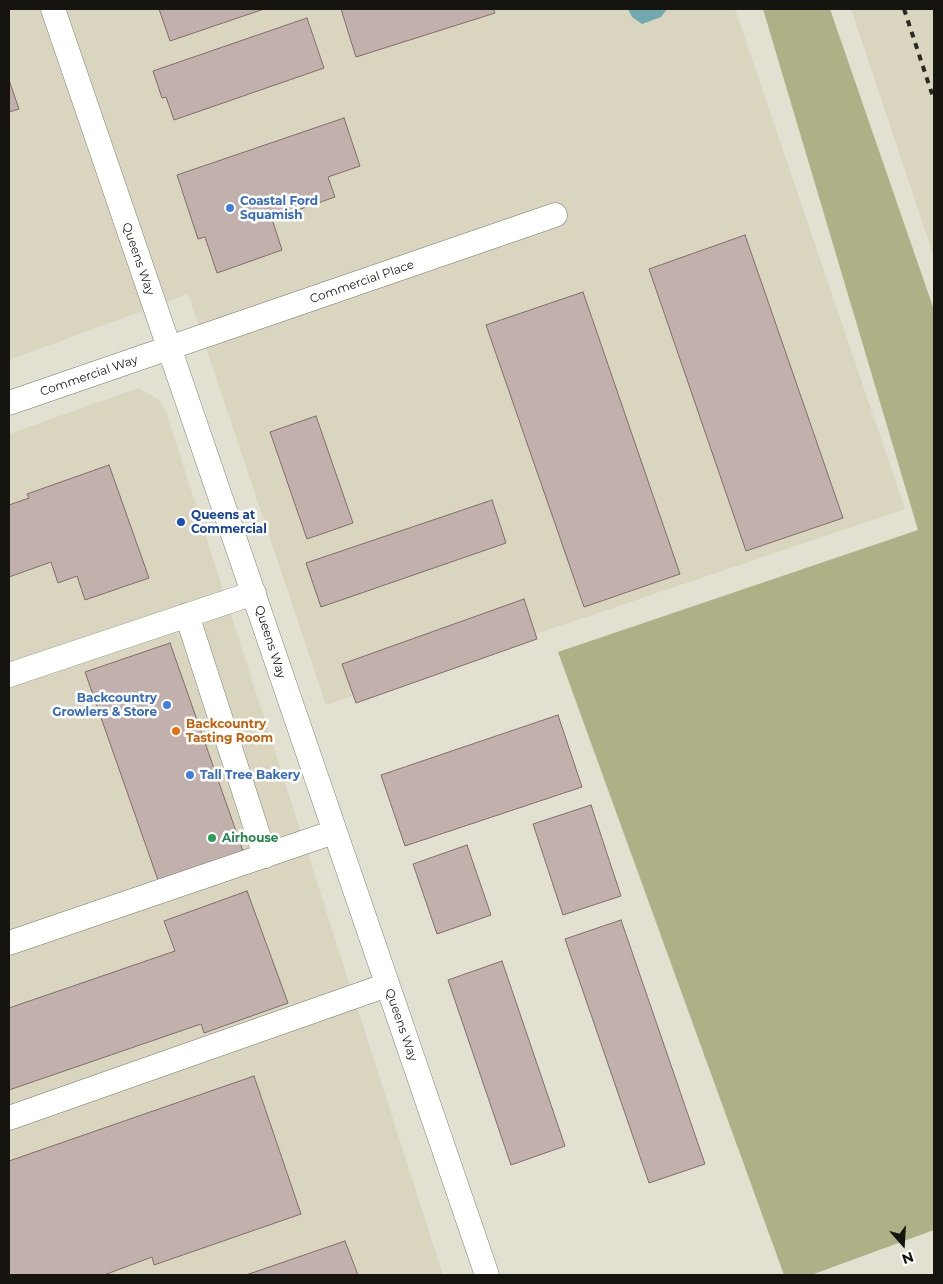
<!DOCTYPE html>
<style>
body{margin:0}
#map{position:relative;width:943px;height:1284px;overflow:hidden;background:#e2e0d0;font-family:Montserrat,sans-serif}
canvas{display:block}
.frame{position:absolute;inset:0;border:10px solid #15140e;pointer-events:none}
.north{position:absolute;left:878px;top:1219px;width:50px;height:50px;-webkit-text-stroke:4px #fff;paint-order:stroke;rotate:161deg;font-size:14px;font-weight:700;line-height:20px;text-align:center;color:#15140e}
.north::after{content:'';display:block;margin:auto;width:18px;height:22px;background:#15140e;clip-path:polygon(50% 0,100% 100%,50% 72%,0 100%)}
</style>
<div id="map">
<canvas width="943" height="1284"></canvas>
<div class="frame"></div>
<div class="north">N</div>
</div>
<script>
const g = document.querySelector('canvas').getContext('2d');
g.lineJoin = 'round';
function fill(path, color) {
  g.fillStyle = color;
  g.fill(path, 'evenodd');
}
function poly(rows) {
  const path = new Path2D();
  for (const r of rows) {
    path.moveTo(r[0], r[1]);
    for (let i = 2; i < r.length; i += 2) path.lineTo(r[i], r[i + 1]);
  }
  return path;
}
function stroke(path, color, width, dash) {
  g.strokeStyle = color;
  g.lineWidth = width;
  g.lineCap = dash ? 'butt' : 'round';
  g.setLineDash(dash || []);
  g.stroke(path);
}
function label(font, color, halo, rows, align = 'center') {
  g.font = font + ' Montserrat,sans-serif';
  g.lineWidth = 5;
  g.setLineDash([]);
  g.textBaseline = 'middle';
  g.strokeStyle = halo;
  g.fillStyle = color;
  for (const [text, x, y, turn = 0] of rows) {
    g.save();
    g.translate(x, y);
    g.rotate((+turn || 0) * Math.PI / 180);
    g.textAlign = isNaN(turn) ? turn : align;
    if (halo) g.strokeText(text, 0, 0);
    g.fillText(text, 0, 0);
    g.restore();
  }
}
fill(poly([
 [9,9,735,9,905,509,326,705,188,294,9,360],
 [851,9,934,9,934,257],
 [139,388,159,400,166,412,443,1275,9,1275,9,434]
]), '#d9d5be');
fill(poly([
 [763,9,830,9,934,310,934,1230,811,1275,784,1275,558,652,918,530]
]), '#aeb185');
fill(poly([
 [628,9,667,9,661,17,642,24,632,17]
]), '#70a9af');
const building = poly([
 [159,9,264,9,170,41,159,9],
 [341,9,493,9,495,13,356,57,341,9],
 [307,18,324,68,174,120,166,97,162,98,153,71,307,18],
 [9,80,19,109,9,112,9,80],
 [344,118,360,166,328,177,335,197,272,219,282,250,217,273,205,237,198,239,177,175,344,118],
 [745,235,843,518,746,551,649,269,745,235],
 [583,292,680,574,584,607,486,325,583,292],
 [316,416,353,523,307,539,270,432,316,416],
 [109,465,149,578,85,600,77,576,58,583,51,562,9,577,9,505,29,498,27,494,109,465],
 [492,500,506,543,321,607,306,563,492,500],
 [524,599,537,639,356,703,342,664,524,599],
 [170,643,243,851,158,880,85,672,170,643],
 [558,715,582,787,405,846,381,775,558,715],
 [591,805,621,896,563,915,533,824,591,805],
 [467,845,491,915,437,934,413,864,467,845],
 [247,891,288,1003,204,1033,201,1024,9,1090,9,1008,175,951,164,921,247,891],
 [621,920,705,1164,649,1183,565,939,621,920],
 [502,961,565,1146,511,1165,448,980,502,961],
 [254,1076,301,1214,154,1265,152,1257,104,1275,9,1275,9,1161,254,1076],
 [345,1241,358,1275,246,1275,345,1241]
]);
fill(building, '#c2b0ad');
stroke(building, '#7f6f6c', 1);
const minor = poly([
 [53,9,487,1275],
 [9,403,555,215],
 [187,615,265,856],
 [9,675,254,593],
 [9,943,334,832],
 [9,1118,387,985]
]);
stroke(minor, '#7a786a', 25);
stroke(minor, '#fff', 24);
stroke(poly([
 [904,9,934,100]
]), '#2a2922', 4, [6, 6]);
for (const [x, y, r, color] of [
 [230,208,5,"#3f7fe0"],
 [181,522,5,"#1a4fb4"],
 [167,705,5,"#3f7fe0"],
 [176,731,5,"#e8710a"],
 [190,775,5,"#3f7fe0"],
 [212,838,5,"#2e9e5b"]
]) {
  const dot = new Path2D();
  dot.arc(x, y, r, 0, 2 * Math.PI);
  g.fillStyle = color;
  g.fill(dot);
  stroke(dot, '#fff', 2);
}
label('bold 12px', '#366cbe', '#fff', [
 ["Coastal Ford",240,201],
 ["Squamish",240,215],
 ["Backcountry",157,698,"right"],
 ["Growlers & Store",157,712,"right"],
 ["Tall Tree Bakery",200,775]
], 'left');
label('12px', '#15140e', '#fff', [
 ["Queens Way",138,259,71],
 ["Commercial Place",362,282,-19],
 ["Commercial Way",89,376,-19],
 ["Queens Way",270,642,72],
 ["Queens Way",401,1025,71]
]);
label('bold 12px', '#164399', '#fff', [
 ["Queens at",191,515],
 ["Commercial",191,529]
], 'left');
label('bold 12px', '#c56008', '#fff', [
 ["Backcountry",186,724],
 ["Tasting Room",186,738]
], 'left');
label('bold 12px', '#27864d', '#fff', [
 ["Airhouse",222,838]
], 'left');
</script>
